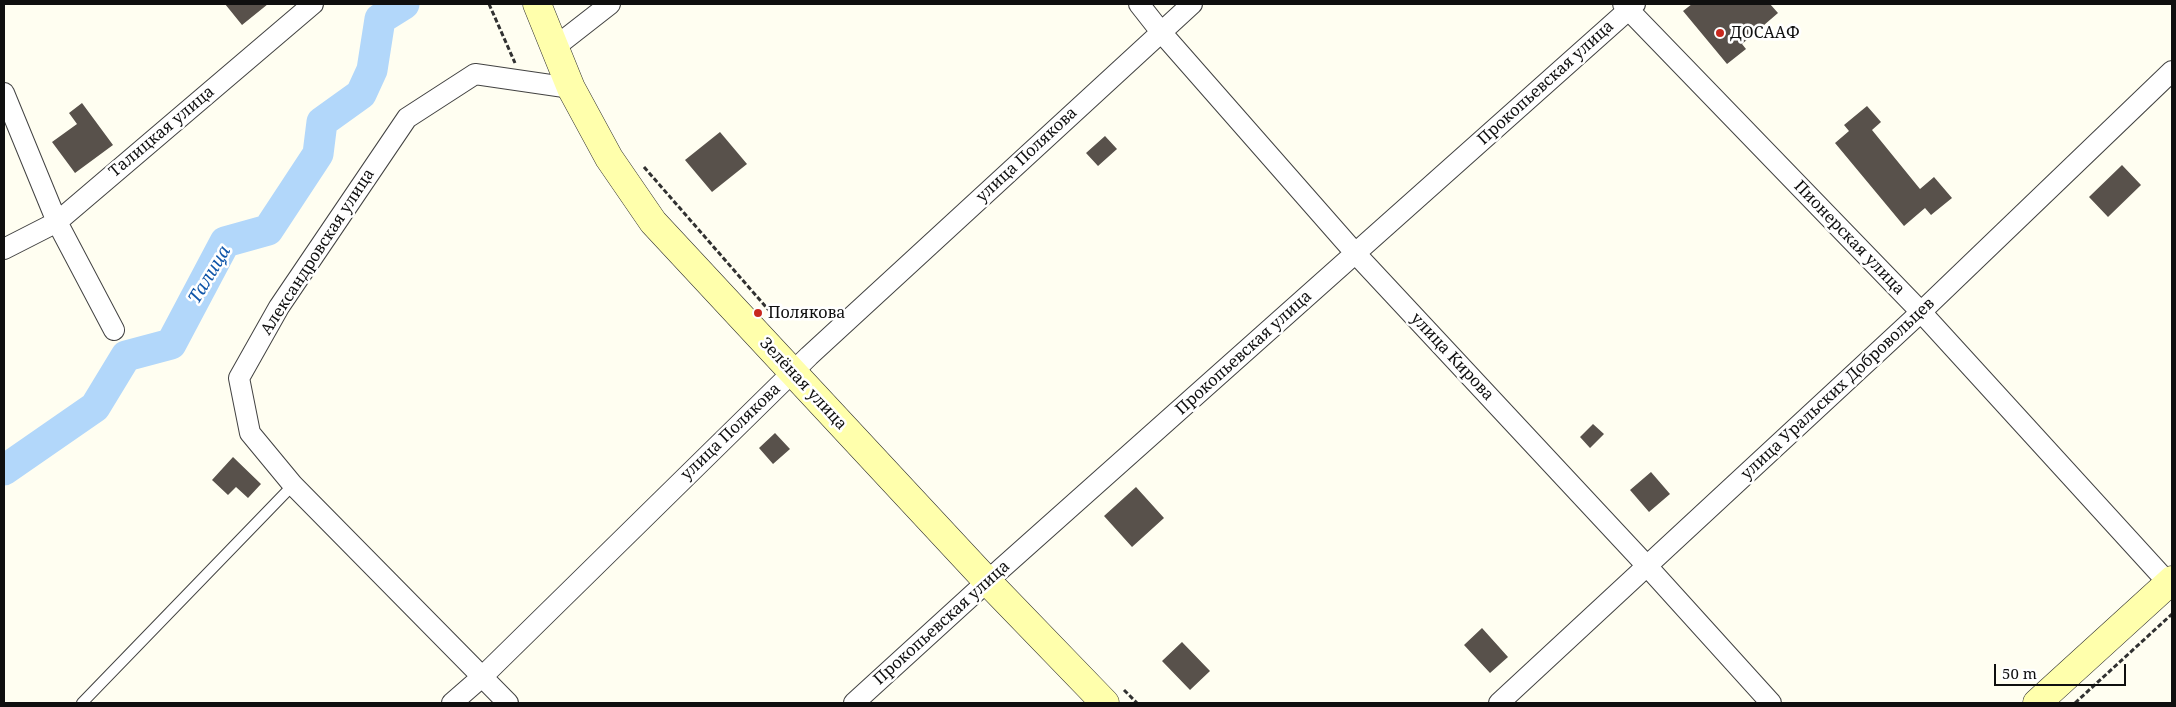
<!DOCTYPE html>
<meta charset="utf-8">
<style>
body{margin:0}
#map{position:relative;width:2176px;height:707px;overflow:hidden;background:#fffef1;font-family:"Noto Serif",serif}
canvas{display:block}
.frame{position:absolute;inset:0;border:5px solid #0f0f0f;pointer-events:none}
.scale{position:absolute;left:1994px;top:664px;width:132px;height:22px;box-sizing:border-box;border:2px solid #0f0f0f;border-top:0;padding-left:6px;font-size:15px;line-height:18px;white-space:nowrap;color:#0f0f0f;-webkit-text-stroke:4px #fff;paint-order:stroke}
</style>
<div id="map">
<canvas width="2176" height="707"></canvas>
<div class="frame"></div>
<div class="scale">50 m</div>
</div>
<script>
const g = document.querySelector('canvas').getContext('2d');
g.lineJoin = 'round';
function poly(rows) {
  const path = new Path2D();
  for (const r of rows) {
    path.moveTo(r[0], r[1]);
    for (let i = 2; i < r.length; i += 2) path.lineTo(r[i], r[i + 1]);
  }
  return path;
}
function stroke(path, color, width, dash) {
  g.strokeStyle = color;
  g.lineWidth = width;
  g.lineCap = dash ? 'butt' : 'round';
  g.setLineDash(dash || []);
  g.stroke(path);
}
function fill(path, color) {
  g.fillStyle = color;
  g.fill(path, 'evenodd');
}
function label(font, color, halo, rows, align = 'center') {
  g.font = font + ' "Noto Serif",serif';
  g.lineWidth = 5;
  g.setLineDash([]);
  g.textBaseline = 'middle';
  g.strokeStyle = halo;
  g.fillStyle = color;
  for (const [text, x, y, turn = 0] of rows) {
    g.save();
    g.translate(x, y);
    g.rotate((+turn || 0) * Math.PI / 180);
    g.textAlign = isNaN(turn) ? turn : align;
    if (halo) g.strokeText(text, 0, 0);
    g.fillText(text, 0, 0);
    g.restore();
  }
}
stroke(poly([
 [4,470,95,407,126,356,171,344,225,242,268,230,318,154,322,122,361,94,372,70,380,19,404,4]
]), '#b2d7fa', 31);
fill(poly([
 [225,4,268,4,242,25],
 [1692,4,1770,4,1778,13,1742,44,1746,49,1727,64,1683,11],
 [82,103,113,145,75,173,52,142,77,124,69,113],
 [1867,106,1881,122,1872,130,1920,189,1934,177,1952,198,1931,215,1925,208,1904,226,1835,143,1849,131,1844,125],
 [720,132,747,164,712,192,685,160],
 [1105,136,1117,149,1098,166,1086,153],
 [2122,165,2141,185,2108,217,2089,197],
 [1593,424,1604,434,1590,448,1580,437],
 [775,433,790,449,773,464,759,448],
 [233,457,261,484,248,498,236,487,228,495,212,480],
 [1651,472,1670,494,1649,512,1630,490],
 [1136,487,1164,518,1132,547,1104,516],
 [1482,628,1508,657,1490,673,1464,645],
 [1182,642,1210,671,1190,690,1162,661]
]), '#58514b');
const lane = poly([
 [82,703,293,485]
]);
const street = poly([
 [1139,4,1161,32,1356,254,1647,566,1771,703],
 [1623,4,1921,312,2172,587],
 [555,47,610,4],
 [4,93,57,222,114,330],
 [4,249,57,222,313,4],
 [452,703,483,676,809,356,1192,4],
 [508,703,293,485,250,433,239,378,279,307,407,118,475,74,571,88],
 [854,703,1002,568,1635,4],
 [1499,703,1921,312,2172,71]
]);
const secondary = poly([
 [537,4,571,88,609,158,653,222,988,582,1105,703],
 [2037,703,2172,580]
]);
stroke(lane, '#424242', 12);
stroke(street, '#424242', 22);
stroke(secondary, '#313131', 29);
stroke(poly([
 [489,4,515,63],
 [644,167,773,315],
 [1124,690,1137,703],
 [2075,703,2172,614]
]), '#313131', 3, [5, 2.5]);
stroke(lane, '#fff', 10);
stroke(street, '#fff', 20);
stroke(secondary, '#ffffac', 28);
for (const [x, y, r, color] of [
 [1720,33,5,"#c8281e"],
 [758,313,5,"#c8281e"]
]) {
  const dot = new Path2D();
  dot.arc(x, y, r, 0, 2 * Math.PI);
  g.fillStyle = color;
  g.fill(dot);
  stroke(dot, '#fff', 2);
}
label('16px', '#0f0f0f', '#fff', [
 ["ДОСААФ",1730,33],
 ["Полякова",768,313]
], 'left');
label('16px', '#0f0f0f', '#fff', [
 ["Прокопьевская улица",1546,83,-42],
 ["Талицкая улица",162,132,-40],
 ["улица Полякова",1027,155,-43],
 ["Пионерская улица",1849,238,46],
 ["Александровская улица",318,252,-57],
 ["Прокопьевская улица",1244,353,-42],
 ["улица Кирова",1452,357,47],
 ["Зелёная улица",803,384,47],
 ["улица Уральских Добровольцев",1838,389,-43],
 ["улица Полякова",731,432,-44],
 ["Прокопьевская улица",942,623,-42]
]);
label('italic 18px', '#1056a9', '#fff', [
 ["Талица",210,275,-59]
]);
</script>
